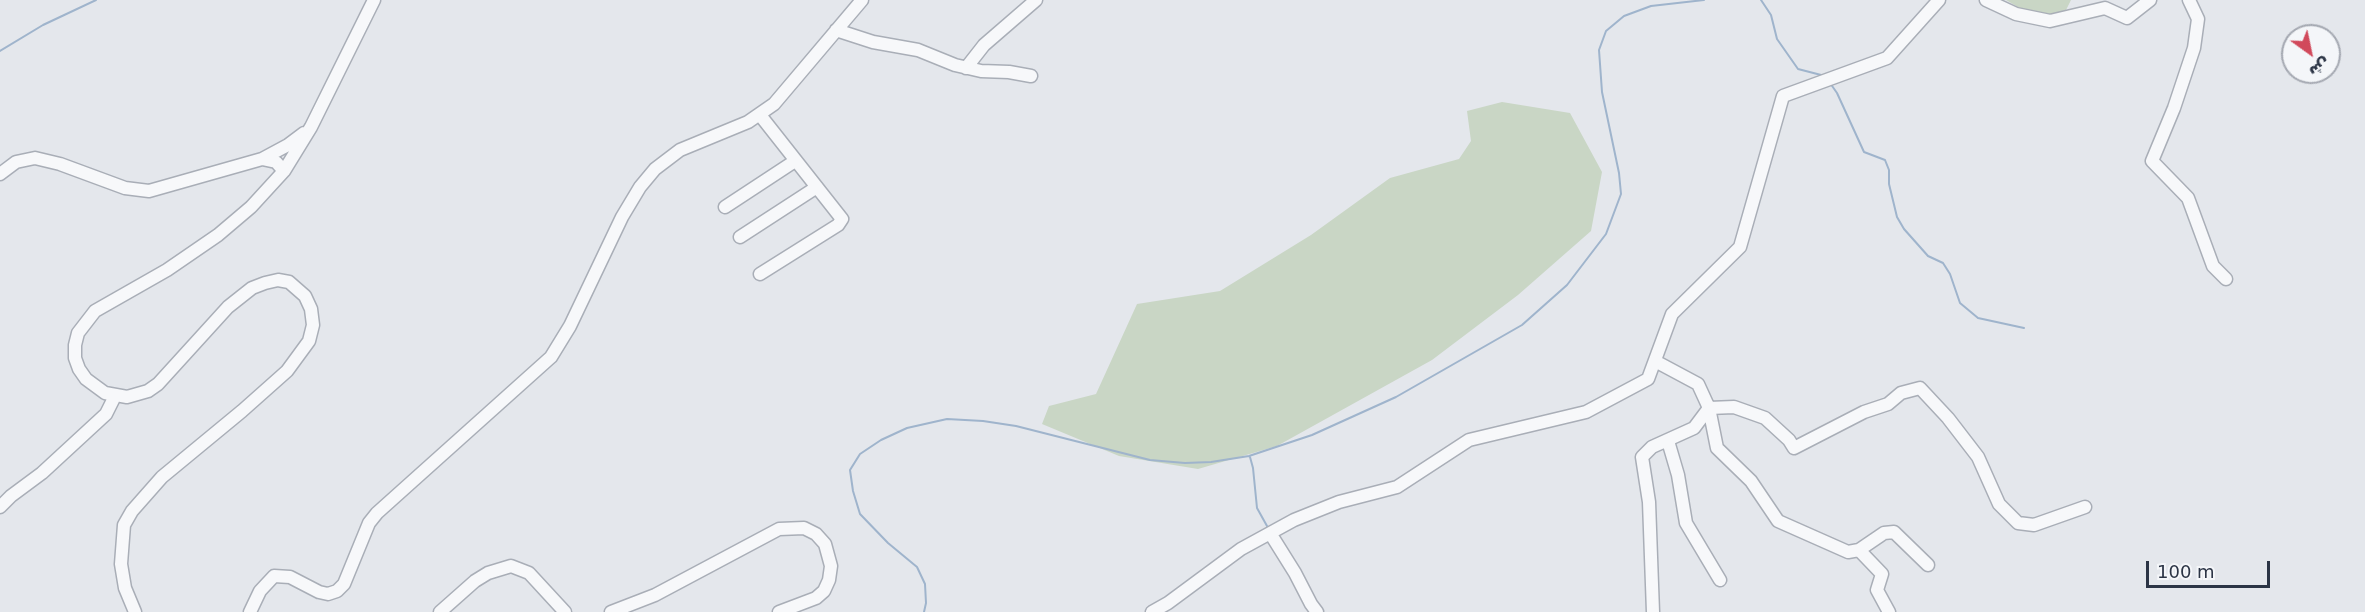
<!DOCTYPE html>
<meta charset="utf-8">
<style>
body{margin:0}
#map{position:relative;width:2365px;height:612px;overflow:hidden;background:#e4e7ec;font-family:"DejaVu Sans",Vazirmatn,sans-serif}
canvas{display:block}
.north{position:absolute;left:2281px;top:24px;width:60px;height:60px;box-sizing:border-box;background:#f4f6f9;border:2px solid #a4a8b1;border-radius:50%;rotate:147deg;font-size:16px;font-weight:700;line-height:24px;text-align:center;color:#2b3445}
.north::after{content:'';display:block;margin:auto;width:21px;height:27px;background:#d1495b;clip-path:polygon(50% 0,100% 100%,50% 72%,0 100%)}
.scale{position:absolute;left:2146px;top:561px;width:124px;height:27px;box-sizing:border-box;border:3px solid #2b3445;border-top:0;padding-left:8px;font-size:18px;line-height:21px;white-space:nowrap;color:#2b3445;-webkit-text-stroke:4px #f4f6f9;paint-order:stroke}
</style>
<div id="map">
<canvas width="2365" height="612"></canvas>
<div class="north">ش</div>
<div class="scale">100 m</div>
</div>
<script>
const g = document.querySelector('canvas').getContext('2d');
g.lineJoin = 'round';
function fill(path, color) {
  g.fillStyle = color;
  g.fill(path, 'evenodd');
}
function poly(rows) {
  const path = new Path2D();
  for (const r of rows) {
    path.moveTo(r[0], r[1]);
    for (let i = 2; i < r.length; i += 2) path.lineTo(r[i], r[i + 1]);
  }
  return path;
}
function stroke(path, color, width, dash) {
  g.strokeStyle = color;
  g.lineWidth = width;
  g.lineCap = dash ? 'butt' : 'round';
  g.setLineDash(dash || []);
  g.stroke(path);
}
fill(poly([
 [2006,0,2071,0,2066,10,2048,15,2023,10],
 [1502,102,1570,113,1602,172,1591,231,1518,295,1432,360,1277,446,1198,469,1119,456,1042,424,1049,406,1096,394,1137,304,1220,291,1311,235,1390,178,1459,159,1471,141,1467,111]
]), '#c9d6c5');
stroke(poly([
 [1761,0,1771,15,1777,39,1798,69,1825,76],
 [0,51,43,25,96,0],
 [1830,83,1837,93,1864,152,1885,160,1889,170,1889,184,1897,217,1904,229,1928,256,1943,263,1950,274,1960,303,1978,318,2024,328],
 [1250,457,1253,468,1257,508,1267,526],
 [924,612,926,603,925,584,917,567,888,543,860,514,853,491,850,470,860,454,881,440,907,428,947,419,983,421,1016,426,1150,460,1185,463,1211,462,1249,456,1312,435,1396,397,1522,325,1567,285,1606,234,1621,194,1619,173,1602,92,1599,50,1606,31,1624,16,1651,6,1704,0]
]), '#9fb4cc', 2);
const minor = poly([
 [1986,0,2016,14,2050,21,2105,8,2127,18,2150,0],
 [2189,0,2198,19,2194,48,2174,108,2152,161,2188,198,2213,266,2226,279],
 [836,30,873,42,918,50,955,65,981,71,1009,72,1031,76],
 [966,68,984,45,1036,0],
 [262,159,288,145,304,133],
 [0,174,16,162,35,158,60,164,125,188,149,191,262,159,276,162,284,171],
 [725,207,795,161],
 [740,237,817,187],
 [760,274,838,225,842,219,760,115],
 [1655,361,1698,384,1709,408,1717,448,1751,481,1778,521,1848,552,1859,550,1884,533,1894,532,1928,565],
 [1668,441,1678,475,1686,523,1720,580],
 [0,507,11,496,42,473,106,414,115,396],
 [1270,533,1295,573,1311,604,1317,612],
 [1859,550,1882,574,1877,590,1889,612],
 [135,612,125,588,121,564,124,525,132,511,162,477,242,411,287,371,309,341,313,325,311,309,305,296,289,282,278,280,265,283,252,288,228,307,158,384,148,391,127,397,105,393,86,379,79,369,75,358,75,345,78,333,95,311,167,270,218,235,251,207,284,171,311,127,374,0],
 [250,612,260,591,274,576,290,577,319,592,328,594,337,591,344,584,369,523,377,513,551,357,570,326,622,217,640,187,655,169,680,150,748,122,774,104,862,0],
 [440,612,475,581,488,573,511,566,529,573,565,612],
 [611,612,655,595,779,529,804,528,816,534,825,544,831,566,829,580,824,591,816,598,779,612],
 [1152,612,1168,603,1241,549,1294,520,1339,502,1397,487,1469,440,1586,412,1648,379,1672,314,1740,247,1783,96,1887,58,1939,0],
 [1653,612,1649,502,1642,457,1652,447,1694,428,1709,408,1734,407,1765,418,1789,440,1794,448,1864,412,1888,404,1901,393,1920,388,1948,418,1978,457,1999,504,2018,523,2034,525,2085,507]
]);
stroke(minor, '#a9aeb7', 15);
stroke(minor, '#f7f8fa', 12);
</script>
